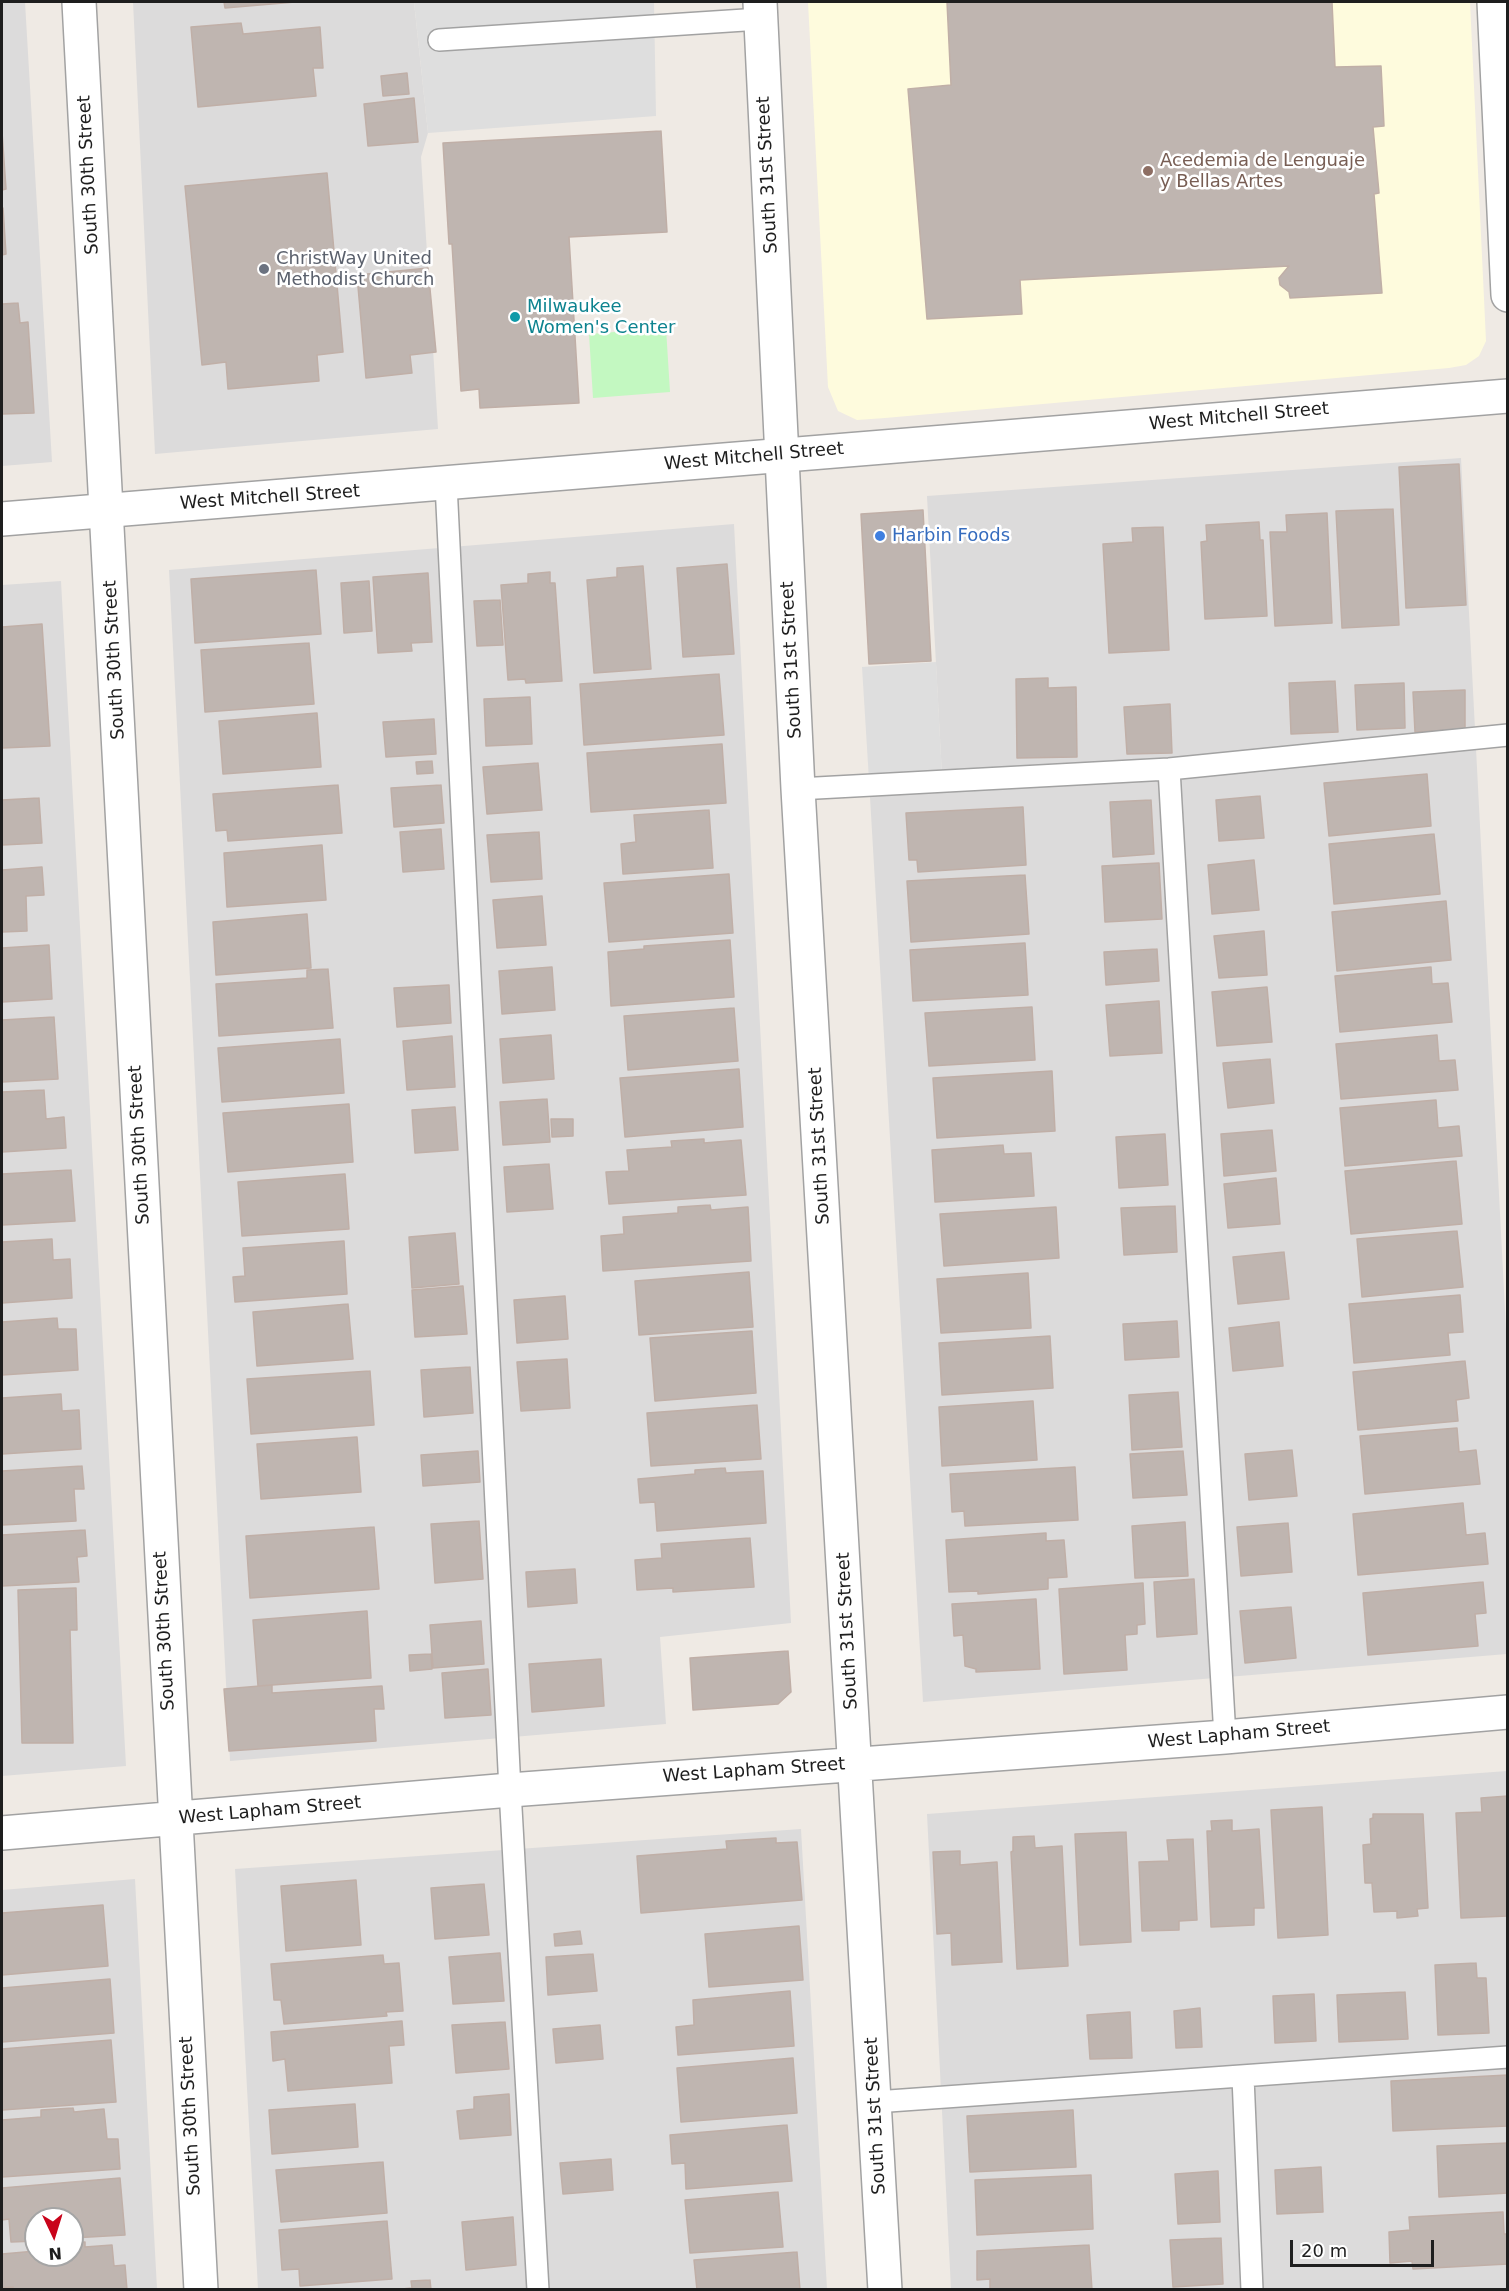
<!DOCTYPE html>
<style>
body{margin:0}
#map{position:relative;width:1509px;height:2291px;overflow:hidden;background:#efeae4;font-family:"DejaVu Sans",sans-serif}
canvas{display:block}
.frame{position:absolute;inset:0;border:3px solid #1e1e1e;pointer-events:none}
.north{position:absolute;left:24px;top:2207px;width:60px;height:60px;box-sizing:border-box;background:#fff;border:2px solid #a5a5a5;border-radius:50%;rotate:176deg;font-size:16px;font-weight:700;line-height:24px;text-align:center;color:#1e1e1e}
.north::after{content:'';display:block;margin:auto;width:21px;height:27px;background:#c9031a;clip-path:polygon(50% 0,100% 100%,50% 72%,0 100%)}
.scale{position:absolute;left:1290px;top:2240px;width:144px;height:27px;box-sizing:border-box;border:3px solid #1e1e1e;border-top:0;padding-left:8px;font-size:18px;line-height:21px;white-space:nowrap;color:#1e1e1e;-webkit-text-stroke:4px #fff;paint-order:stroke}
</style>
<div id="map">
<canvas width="1509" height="2291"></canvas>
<div class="frame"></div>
<div class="north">N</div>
<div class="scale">20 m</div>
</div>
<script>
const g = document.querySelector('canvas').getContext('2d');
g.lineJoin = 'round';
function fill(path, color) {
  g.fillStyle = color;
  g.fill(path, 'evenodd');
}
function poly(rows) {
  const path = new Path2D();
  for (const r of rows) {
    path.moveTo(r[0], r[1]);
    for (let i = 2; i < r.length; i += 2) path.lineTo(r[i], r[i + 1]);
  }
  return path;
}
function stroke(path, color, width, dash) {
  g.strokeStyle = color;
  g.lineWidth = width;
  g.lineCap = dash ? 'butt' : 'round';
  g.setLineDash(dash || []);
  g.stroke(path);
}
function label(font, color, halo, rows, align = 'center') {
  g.font = font + ' "DejaVu Sans",sans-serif';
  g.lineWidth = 5;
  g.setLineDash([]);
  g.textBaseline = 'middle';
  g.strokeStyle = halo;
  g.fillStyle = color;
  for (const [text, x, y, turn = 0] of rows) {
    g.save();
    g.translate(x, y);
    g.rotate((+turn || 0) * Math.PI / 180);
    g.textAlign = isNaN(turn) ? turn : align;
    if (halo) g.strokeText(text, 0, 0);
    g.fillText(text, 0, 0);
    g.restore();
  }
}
fill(poly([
 [2,2,25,2,52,462,2,466],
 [133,2,414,2,428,133,421,157,438,429,155,454],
 [1461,458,1507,1349,1507,1654,923,1702,869,780,942,776,927,496],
 [734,524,791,1623,660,1637,666,1724,230,1761,169,570],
 [61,581,126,1766,2,1776,2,585],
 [1507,1771,1507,2289,951,2289,927,1814],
 [801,1829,827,2289,258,2289,235,1869],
 [135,1879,157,2289,2,2290,2,1890],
 [36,2219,72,2219,72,2255,36,2255]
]), '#dcdbdb');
fill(poly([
 [808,2,1470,2,1486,341,1479,356,1466,365,1449,368,885,418,857,420,838,411,828,387]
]), '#fefbdd');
fill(poly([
 [666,328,670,392,593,398,589,334]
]), '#c3f8c1');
fill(poly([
 [414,2,654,2,656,116,428,133],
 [936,662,942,776,869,780,862,667]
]), '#dedede');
const building = poly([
 [224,2,295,2,225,8,224,2],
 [947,2,1332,2,1335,67,1381,66,1384,126,1373,127,1379,193,1374,194,1382,293,1290,298,1289,292,1280,285,1279,278,1289,266,1020,280,1022,314,927,319,908,89,951,85,947,2],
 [241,23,243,34,320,27,323,68,313,68,316,96,198,107,191,27,241,23],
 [407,73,409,94,383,96,381,76,407,73],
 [414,98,418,142,368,146,364,104,414,98],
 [661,131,667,232,569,237,579,403,480,408,479,389,461,391,452,244,449,244,443,143,661,131],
 [2,132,6,189,2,190,2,132],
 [327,173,343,352,317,355,319,381,228,389,226,362,202,365,185,186,327,173],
 [2,208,3,208,6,254,2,255,2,208],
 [428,268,436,352,410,355,412,373,366,378,357,275,428,268],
 [18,303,20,323,28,322,34,413,2,414,2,304,18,303],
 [1459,464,1466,605,1406,608,1399,467,1459,464],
 [1393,509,1399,625,1342,628,1336,511,1393,509],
 [923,510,931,661,869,664,861,514,923,510],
 [1327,513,1332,623,1275,626,1270,532,1287,532,1286,515,1327,513],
 [1259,522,1260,540,1263,540,1267,616,1205,619,1201,542,1207,541,1206,525,1259,522],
 [1163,527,1169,650,1109,653,1103,544,1133,542,1132,528,1163,527],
 [727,564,734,654,683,657,677,568,727,564],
 [643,566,651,669,594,673,587,580,617,577,617,568,643,566],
 [316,570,321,634,195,643,191,579,316,570],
 [550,572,550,583,555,583,562,681,526,683,525,679,508,680,501,585,528,583,528,574,550,572],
 [428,573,432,642,411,643,412,651,378,653,373,577,428,573],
 [369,581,372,631,344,633,341,583,369,581],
 [500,600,503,645,477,646,474,601,500,600],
 [42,624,50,746,2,748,2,627,42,624],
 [309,643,314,704,205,712,201,650,309,643],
 [719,674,724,735,584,745,580,684,719,674],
 [1048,678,1048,688,1076,687,1077,757,1017,758,1016,679,1048,678],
 [1335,681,1338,732,1291,734,1289,683,1335,681],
 [1404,683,1405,728,1357,730,1355,685,1404,683],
 [1465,690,1465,729,1415,732,1413,692,1465,690],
 [530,697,532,744,486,746,484,699,530,697],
 [1170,704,1172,753,1127,754,1124,707,1170,704],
 [317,713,321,767,223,774,219,721,317,713],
 [434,719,436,754,386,757,383,722,434,719],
 [722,744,726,803,591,812,587,753,722,744],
 [432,761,433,773,417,774,416,762,432,761],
 [538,763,542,810,487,814,483,767,538,763],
 [1427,774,1431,826,1329,836,1324,783,1427,774],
 [338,785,342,833,228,841,227,830,216,831,213,794,338,785],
 [441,785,444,823,394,827,391,788,441,785],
 [1260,796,1264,838,1219,841,1216,800,1260,796],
 [39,798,42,843,2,845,2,800,39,798],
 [1151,800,1154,854,1113,857,1110,802,1151,800],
 [1023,807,1026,865,918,872,917,860,909,860,906,813,1023,807],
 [709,810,713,868,623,874,621,844,636,842,634,815,709,810],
 [441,829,444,869,403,872,400,832,441,829],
 [539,832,542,879,491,882,487,835,539,832],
 [1434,834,1440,894,1334,904,1329,844,1434,834],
 [322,845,326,900,227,907,224,853,322,845],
 [1254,860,1259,910,1212,914,1208,865,1254,860],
 [1159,863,1162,919,1105,922,1102,866,1159,863],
 [42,867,44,895,26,896,27,931,2,932,2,870,42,867],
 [729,874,733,933,609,942,604,883,729,874],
 [1025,875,1029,934,911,942,907,881,1025,875],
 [542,896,546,945,497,948,493,900,542,896],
 [1446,901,1451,960,1337,971,1332,912,1446,901],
 [307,914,311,968,216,975,213,922,307,914],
 [1264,931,1267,975,1219,978,1214,936,1264,931],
 [730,940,734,997,611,1006,608,952,644,949,644,946,730,940],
 [1025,943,1028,995,913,1001,910,950,1025,943],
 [49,945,52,999,2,1002,2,948,49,945],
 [1157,949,1159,981,1106,985,1104,952,1157,949],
 [552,967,555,1010,502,1014,499,971,552,967],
 [1431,967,1432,984,1448,983,1452,1022,1340,1032,1335,976,1431,967],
 [328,969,333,1028,219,1036,216,984,307,978,307,970,328,969],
 [449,985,451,1023,397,1027,394,988,449,985],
 [1267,987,1272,1042,1217,1046,1212,992,1267,987],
 [1159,1001,1162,1053,1110,1056,1106,1005,1159,1001],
 [1032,1007,1035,1060,929,1066,925,1013,1032,1007],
 [734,1008,738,1061,628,1070,624,1016,734,1008],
 [54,1017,58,1079,2,1082,2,1020,54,1017],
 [551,1035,554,1079,503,1083,500,1039,551,1035],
 [1437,1035,1439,1061,1455,1060,1458,1090,1341,1099,1336,1044,1437,1035],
 [452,1036,455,1087,407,1090,403,1041,452,1036],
 [340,1039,344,1093,222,1102,218,1048,340,1039],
 [1270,1059,1274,1103,1228,1108,1223,1063,1270,1059],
 [739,1069,743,1127,625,1137,620,1078,739,1069],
 [1052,1071,1055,1131,937,1138,933,1078,1052,1071],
 [44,1090,46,1119,64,1117,66,1148,2,1152,2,1092,44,1090],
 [547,1099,550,1142,503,1145,500,1102,547,1099],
 [1436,1100,1438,1128,1459,1126,1462,1156,1345,1166,1340,1108,1436,1100],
 [349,1104,353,1162,228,1172,223,1113,349,1104],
 [455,1107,458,1150,415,1153,412,1110,455,1107],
 [551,1119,573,1119,573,1136,552,1137,551,1119],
 [1272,1130,1276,1171,1224,1176,1221,1134,1272,1130],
 [1165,1134,1168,1185,1119,1188,1116,1137,1165,1134],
 [704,1139,704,1143,741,1140,746,1195,609,1204,606,1172,629,1171,627,1150,672,1147,671,1141,704,1139],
 [1003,1145,1004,1154,1031,1153,1034,1196,935,1202,932,1150,1003,1145],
 [1456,1161,1462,1224,1351,1234,1345,1171,1456,1161],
 [549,1164,553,1209,507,1212,504,1167,549,1164],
 [71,1170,75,1221,2,1225,2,1174,71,1170],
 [345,1174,349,1229,242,1236,238,1182,345,1174],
 [1276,1178,1280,1224,1228,1228,1224,1184,1276,1178],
 [710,1205,711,1210,748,1207,751,1261,603,1271,601,1236,624,1234,623,1217,678,1213,678,1207,710,1205],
 [1175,1206,1177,1252,1124,1255,1121,1208,1175,1206],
 [1056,1207,1059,1258,944,1266,940,1214,1056,1207],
 [1457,1231,1463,1287,1362,1297,1357,1239,1457,1231],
 [455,1233,459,1284,412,1288,409,1237,455,1233],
 [52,1239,53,1260,70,1259,72,1298,2,1303,2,1242,52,1239],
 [344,1241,347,1294,235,1302,233,1277,245,1276,243,1248,344,1241],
 [1284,1252,1289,1299,1238,1304,1233,1257,1284,1252],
 [749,1272,753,1327,639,1335,635,1281,749,1272],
 [1028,1273,1031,1328,941,1333,937,1279,1028,1273],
 [463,1286,467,1334,415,1337,412,1290,463,1286],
 [1460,1295,1463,1332,1448,1333,1450,1355,1354,1363,1349,1304,1460,1295],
 [565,1296,568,1339,517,1343,514,1300,565,1296],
 [348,1304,353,1359,257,1366,253,1312,348,1304],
 [57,1318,58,1329,76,1329,78,1370,2,1375,2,1322,57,1318],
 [1177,1321,1179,1357,1125,1360,1123,1324,1177,1321],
 [1279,1322,1283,1366,1233,1371,1229,1328,1279,1322],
 [752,1331,756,1393,655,1401,650,1338,752,1331],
 [1050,1336,1053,1388,942,1395,939,1343,1050,1336],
 [567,1359,570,1408,521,1411,517,1362,567,1359],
 [1465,1361,1469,1398,1456,1400,1458,1421,1358,1430,1353,1372,1465,1361],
 [470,1367,473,1413,424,1417,421,1370,470,1367],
 [370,1371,374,1425,251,1434,247,1379,370,1371],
 [1178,1392,1182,1447,1132,1450,1129,1395,1178,1392],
 [61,1394,62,1411,79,1410,81,1449,2,1454,2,1398,61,1394],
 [1033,1401,1037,1460,942,1466,939,1407,1033,1401],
 [757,1405,761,1459,651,1466,647,1413,757,1405],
 [1457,1428,1459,1452,1476,1450,1480,1484,1365,1494,1360,1436,1457,1428],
 [357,1437,361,1492,261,1499,257,1444,357,1437],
 [1292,1450,1297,1496,1249,1500,1245,1454,1292,1450],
 [478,1451,480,1482,423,1486,421,1455,478,1451],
 [1183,1451,1187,1495,1133,1498,1130,1454,1183,1451],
 [82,1466,84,1489,74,1489,76,1521,2,1525,2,1471,82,1466],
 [1075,1467,1078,1520,965,1526,964,1511,952,1512,950,1474,1075,1467],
 [725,1468,726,1473,763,1471,766,1523,657,1531,655,1502,640,1503,638,1479,695,1474,695,1470,725,1468],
 [1463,1503,1466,1535,1485,1533,1488,1564,1358,1575,1353,1514,1463,1503],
 [479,1521,483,1579,435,1583,431,1524,479,1521],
 [1185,1522,1188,1576,1135,1578,1132,1526,1185,1522],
 [1288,1523,1292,1572,1241,1576,1237,1527,1288,1523],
 [374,1527,379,1589,250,1598,246,1536,374,1527],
 [85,1530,87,1556,77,1557,79,1582,2,1586,2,1535,85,1530],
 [1046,1533,1046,1541,1064,1540,1067,1577,1048,1578,1048,1589,978,1594,978,1591,949,1592,946,1540,1046,1533],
 [750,1538,754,1587,673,1592,673,1588,637,1590,635,1560,662,1558,661,1544,750,1538],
 [575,1569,577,1603,528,1607,526,1572,575,1569],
 [1194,1579,1197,1634,1157,1637,1154,1582,1194,1579],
 [1483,1582,1486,1613,1475,1614,1478,1646,1368,1655,1363,1593,1483,1582],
 [1143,1583,1145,1624,1137,1625,1137,1634,1125,1635,1127,1670,1064,1674,1059,1589,1143,1583],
 [76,1588,77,1630,70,1630,73,1743,22,1743,18,1590,76,1588],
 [1036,1599,1040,1669,976,1672,976,1669,965,1666,963,1635,954,1636,952,1604,1036,1599],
 [1291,1607,1296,1658,1245,1663,1240,1611,1291,1607],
 [367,1611,371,1678,258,1686,253,1620,367,1611],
 [481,1621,484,1664,433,1668,430,1625,481,1621],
 [788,1651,791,1692,778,1704,693,1710,690,1658,788,1651],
 [431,1654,432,1669,410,1671,409,1655,431,1654],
 [601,1659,604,1706,532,1712,529,1664,601,1659],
 [488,1669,491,1715,445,1718,442,1673,488,1669],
 [272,1685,272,1693,382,1686,384,1709,374,1709,376,1741,229,1751,224,1689,272,1685],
 [1508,1796,1508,1916,1461,1918,1456,1813,1482,1812,1481,1798,1508,1796],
 [1322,1807,1328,1935,1278,1938,1271,1810,1322,1807],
 [1373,1814,1423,1814,1428,1908,1417,1909,1418,1916,1397,1918,1397,1911,1374,1912,1372,1883,1365,1883,1363,1845,1371,1844,1370,1819,1373,1818,1373,1814],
 [1232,1820,1232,1831,1259,1829,1264,1908,1254,1908,1254,1925,1211,1927,1207,1831,1212,1831,1211,1821,1232,1820],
 [1126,1832,1131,1942,1080,1945,1075,1834,1126,1832],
 [1034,1836,1035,1848,1062,1846,1068,1966,1017,1969,1011,1852,1013,1851,1013,1837,1034,1836],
 [776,1838,776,1843,797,1842,802,1900,641,1913,637,1856,727,1849,726,1841,776,1838],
 [1193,1839,1197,1920,1179,1921,1179,1930,1142,1931,1139,1862,1169,1861,1167,1840,1193,1839],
 [960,1851,960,1865,997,1862,1002,1962,952,1965,951,1933,937,1934,933,1852,960,1851],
 [356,1880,361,1945,286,1951,281,1886,356,1880],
 [484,1884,489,1935,435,1939,431,1888,484,1884],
 [103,1905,108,1966,2,1975,2,1913,103,1905],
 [799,1926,803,1980,709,1987,705,1934,799,1926],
 [580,1931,582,1944,555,1946,554,1934,580,1931],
 [500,1953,504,2001,453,2004,449,1957,500,1953],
 [593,1954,597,1991,548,1995,546,1957,593,1954],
 [383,1955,384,1964,399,1963,403,2011,386,2012,387,2016,284,2024,281,2000,274,2000,271,1964,383,1955],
 [1476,1963,1477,1978,1486,1978,1489,2033,1438,2035,1435,1965,1476,1963],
 [110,1979,114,2033,2,2042,2,1988,110,1979],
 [790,1991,794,2046,678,2055,676,2027,694,2025,693,2000,790,1991],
 [1405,1992,1408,2039,1339,2042,1337,1995,1405,1992],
 [1314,1994,1316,2041,1275,2043,1273,1996,1314,1994],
 [1200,2008,1202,2047,1176,2048,1174,2011,1200,2008],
 [1130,2012,1132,2058,1090,2059,1087,2015,1130,2012],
 [402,2021,404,2045,389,2046,392,2083,288,2091,285,2059,273,2061,271,2032,402,2021],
 [505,2022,509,2069,456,2073,452,2025,505,2022],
 [600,2025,603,2059,556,2063,553,2029,600,2025],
 [111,2040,116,2102,2,2110,2,2049,111,2040],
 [793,2058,797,2113,681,2122,677,2068,793,2058],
 [1508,2075,1508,2126,1393,2131,1391,2081,1508,2075],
 [509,2094,511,2135,460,2139,457,2111,474,2109,474,2097,509,2094],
 [355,2104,358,2147,272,2154,269,2110,355,2104],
 [73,2108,74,2112,104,2109,107,2139,118,2139,120,2169,2,2177,2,2120,41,2117,41,2110,73,2108],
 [1073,2110,1076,2167,970,2172,967,2116,1073,2110],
 [787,2125,792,2181,686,2189,685,2163,672,2164,670,2135,787,2125],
 [1508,2143,1508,2193,1439,2197,1437,2146,1508,2143],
 [611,2159,613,2190,563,2194,560,2163,611,2159],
 [383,2162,387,2213,281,2222,276,2170,383,2162],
 [1321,2167,1323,2212,1277,2214,1275,2170,1321,2167],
 [1218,2171,1220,2222,1178,2224,1175,2174,1218,2171],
 [1091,2175,1093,2229,977,2235,975,2180,1091,2175],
 [120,2178,125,2235,72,2238,72,2219,36,2219,36,2241,11,2242,9,2219,2,2220,2,2188,120,2178],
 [778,2192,783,2247,690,2253,685,2200,778,2192],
 [1503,2212,1504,2234,1508,2234,1508,2264,1413,2269,1412,2261,1390,2263,1389,2232,1410,2230,1409,2217,1503,2212],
 [513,2217,516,2265,466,2270,462,2222,513,2217],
 [387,2221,392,2279,300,2286,299,2269,282,2270,279,2230,387,2221],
 [1221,2238,1223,2284,1173,2287,1170,2240,1221,2238],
 [85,2242,85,2247,112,2245,114,2266,125,2265,127,2290,13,2290,13,2287,2,2288,2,2254,36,2251,36,2255,72,2255,72,2243,85,2242],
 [1089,2245,1092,2290,990,2290,990,2279,977,2280,977,2251,1089,2245],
 [797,2252,800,2290,697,2290,694,2260,797,2252],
 [430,2280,431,2290,392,2290,412,2288,411,2281,430,2280]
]);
fill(building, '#bfb5b0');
stroke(building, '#c0afa7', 1.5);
const service = poly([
 [439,40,760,19],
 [446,484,510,1790,538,2290],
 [1169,769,1225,1737],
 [798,789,1169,769,1508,735],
 [1243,2077,1252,2290],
 [875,2102,1508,2057]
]);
const minor = poly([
 [79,2,201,2290],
 [760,2,798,789,885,2290],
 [1494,2,1508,295],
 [2,1833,510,1790,1225,1737,1508,1712]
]);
const tertiary = poly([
 [2,519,1508,396]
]);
stroke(service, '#a2a2a2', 24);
stroke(minor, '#a2a2a2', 36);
stroke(tertiary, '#a2a2a2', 36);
stroke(service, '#fff', 21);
stroke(minor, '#fff', 33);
stroke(tertiary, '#fff', 33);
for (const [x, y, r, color] of [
 [1148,171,6,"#8d6e63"],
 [264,269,6,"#6b7280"],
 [515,317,6,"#0f9aa8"],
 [880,536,6,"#3f7fe0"]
]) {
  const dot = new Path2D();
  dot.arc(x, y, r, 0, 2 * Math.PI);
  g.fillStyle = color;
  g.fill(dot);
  stroke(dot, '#fff', 2);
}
label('18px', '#785e54', '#fff', [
 ["Acedemia de Lenguaje",1160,161],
 ["y Bellas Artes",1160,182]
], 'left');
label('18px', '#1e1e1e', '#fff', [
 ["South 30th Street",89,175,-93],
 ["South 31st Street",768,175,-93],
 ["West Mitchell Street",1239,417,-5],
 ["West Mitchell Street",754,457,-5],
 ["West Mitchell Street",270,498,-4],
 ["South 30th Street",115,660,-93],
 ["South 31st Street",792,660,-93],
 ["South 30th Street",140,1145,-93],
 ["South 31st Street",820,1146,-93],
 ["South 30th Street",165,1631,-93],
 ["South 31st Street",848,1631,-93],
 ["West Lapham Street",1239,1735,-5],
 ["West Lapham Street",754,1771,-4],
 ["West Lapham Street",270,1811,-5],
 ["South 30th Street",191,2116,-93],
 ["South 31st Street",876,2116,-93]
]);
label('18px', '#5b616d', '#fff', [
 ["ChristWay United",276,259],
 ["Methodist Church",276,280]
], 'left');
label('18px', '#0d838f', '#fff', [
 ["Milwaukee",527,307],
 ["Women's Center",527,328]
], 'left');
label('18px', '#366cbe', '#fff', [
 ["Harbin Foods",892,536]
], 'left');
</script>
